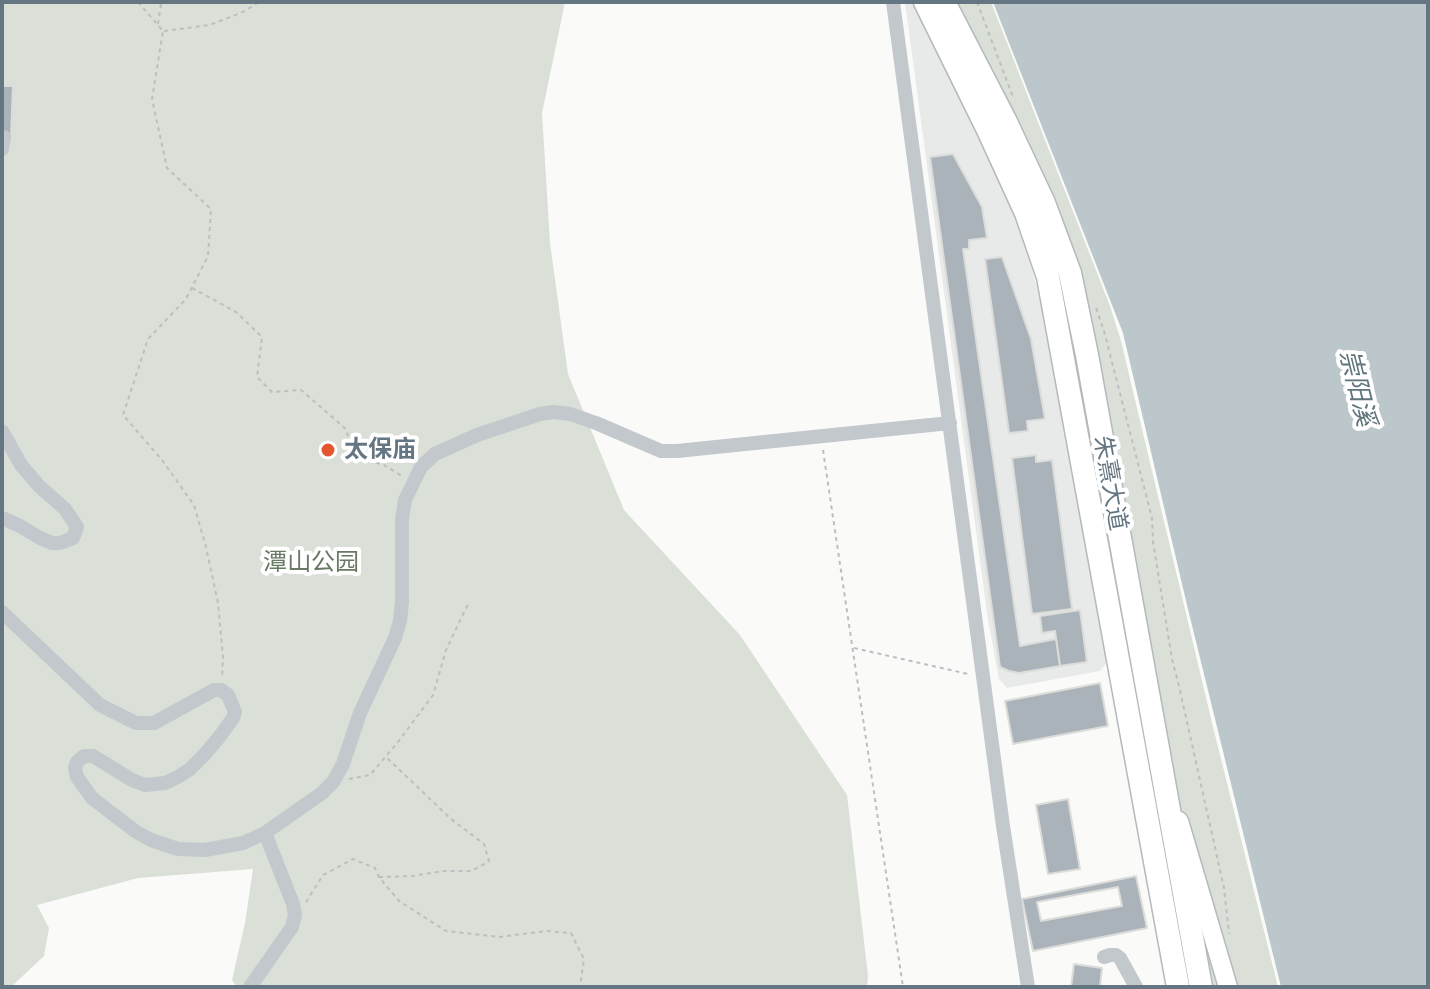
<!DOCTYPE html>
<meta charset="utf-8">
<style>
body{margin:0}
#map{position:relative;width:1430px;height:989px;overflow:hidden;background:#fafaf8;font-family:Inter,sans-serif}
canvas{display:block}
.frame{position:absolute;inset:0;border:4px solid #657683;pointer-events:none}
</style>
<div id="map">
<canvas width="1430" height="989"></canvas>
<div class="frame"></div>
</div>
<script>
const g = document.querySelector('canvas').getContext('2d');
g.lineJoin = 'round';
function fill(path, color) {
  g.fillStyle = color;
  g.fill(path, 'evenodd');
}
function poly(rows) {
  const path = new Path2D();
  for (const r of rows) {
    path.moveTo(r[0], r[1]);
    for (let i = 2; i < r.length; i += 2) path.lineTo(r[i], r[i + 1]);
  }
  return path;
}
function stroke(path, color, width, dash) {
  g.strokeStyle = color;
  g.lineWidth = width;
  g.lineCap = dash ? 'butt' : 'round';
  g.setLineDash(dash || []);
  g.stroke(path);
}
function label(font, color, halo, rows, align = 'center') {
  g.font = font + ' Inter,"Noto Sans SC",sans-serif';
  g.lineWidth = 8;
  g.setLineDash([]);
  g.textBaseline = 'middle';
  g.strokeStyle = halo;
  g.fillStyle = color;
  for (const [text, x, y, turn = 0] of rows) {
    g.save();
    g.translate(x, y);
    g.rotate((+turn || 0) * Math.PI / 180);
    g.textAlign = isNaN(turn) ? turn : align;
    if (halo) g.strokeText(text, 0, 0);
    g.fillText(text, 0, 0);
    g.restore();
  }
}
fill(poly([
 [905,2,913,2,923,18,993,158,1024,242,1043,309,1108,661,1100,671,1007,688,999,679,988,620]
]), '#e8e9e9');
fill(poly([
 [2,2,565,2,542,113,550,243,568,374,624,510,740,635,847,795,868,976,867,987,237,987,232,980,245,923,253,869,138,878,37,905,49,928,44,956,11,987,2,987],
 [949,2,991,2,1110,306,1121,341,1213,727,1278,987,1210,987,1071,262]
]), '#dadfd7');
fill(poly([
 [993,2,1428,2,1428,987,1281,987,1187,605,1123,333]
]), '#bbc7cb');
const building = poly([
 [2,86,13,86,11,136,2,136,2,86],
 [953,154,982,207,987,238,969,240,969,249,963,249,1020,646,1056,639,1060,666,1019,673,1009,671,1000,667,930,157,953,154],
 [1002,257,1031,339,1045,419,1027,421,1028,431,1009,433,985,259,1002,257],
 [1036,455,1036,462,1052,460,1072,609,1032,614,1012,458,1036,455],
 [1080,610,1087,662,1060,666,1055,631,1042,633,1040,616,1080,610],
 [1100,683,1108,726,1013,744,1005,701,1100,683],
 [1068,799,1080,869,1048,874,1036,805,1068,799],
 [1136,876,1147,928,1033,951,1022,899,1136,876],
 [1118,887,1122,906,1041,921,1037,902,1118,887],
 [1074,964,1102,968,1100,987,1071,987,1074,964]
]);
fill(building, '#aab3b9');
stroke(building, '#dcdcda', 2);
const major = poly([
 [1179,821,1228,987]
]);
const highway = poly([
 [925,2,988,130,1026,213,1048,277,1178,987],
 [944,2,1005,120,1044,203,1070,273,1087,355,1201,987]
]);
stroke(major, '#b5babe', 21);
stroke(highway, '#b4b9bd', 25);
stroke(poly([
 [138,2,163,31,152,99,167,168,211,209,208,256,186,299,148,339,123,415,162,460,194,505,206,547,218,603,223,657,222,678],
 [977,2,1013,97],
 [158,24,161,4,160,2],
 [164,31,210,25,243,12,259,2],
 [192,288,236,312,262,337,257,377,272,392,301,390,346,429,354,457,384,465,402,476],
 [1096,308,1104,331,1152,518,1153,542,1172,659,1179,686,1224,888,1229,934],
 [823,450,903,987],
 [854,648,968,674],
 [349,779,370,775,398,742,433,695,446,650,469,602],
 [379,877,413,876,443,871,472,871,489,861,484,844,451,819,386,757],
 [306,902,323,875,353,859,375,868,379,877,399,901,446,931,500,937,547,931,571,933,584,959,580,987]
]), '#bbbfc2', 2, [4, 4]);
stroke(poly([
 [893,2,1003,826,1028,987],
 [2,149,4,137],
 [2,431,21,465,39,486,65,509,77,527,73,538,60,543,52,543,40,538,20,526,2,518],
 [2,612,100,705,136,723,154,723,214,690,221,690,228,695,235,712,233,718,220,736,205,754,190,769,178,777,165,783,145,785,132,780,93,756,84,756,77,762,75,768,77,777,92,798,135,831,151,840,178,849,205,850,243,843,265,833,322,793,333,782,343,764,360,713,395,638,400,621,402,602,402,519,405,500,421,467,435,454,477,435,540,414,554,412,570,414,596,423,661,451,677,451,950,423],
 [1104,957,1110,955,1116,955,1120,958,1136,987],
 [250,987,292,927,295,915,293,904,265,833]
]), '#c3c8cc', 14);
stroke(major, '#fff', 18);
stroke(highway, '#fff', 22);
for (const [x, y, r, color] of [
 [328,450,8,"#e4572e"]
]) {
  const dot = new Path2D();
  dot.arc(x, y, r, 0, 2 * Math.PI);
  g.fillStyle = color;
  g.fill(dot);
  stroke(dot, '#fff', 3);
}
label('bold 24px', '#657683', '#fff', [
 ["太保庙",344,450]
], 'left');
label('24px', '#657683', '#fff', [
 ["朱熹大道",1110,483,80]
]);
label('24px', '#687a64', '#fff', [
 ["潭山公园",311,563]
]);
label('italic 26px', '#60757c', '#fff', [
 ["崇阳溪",1357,388,76]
]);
</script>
